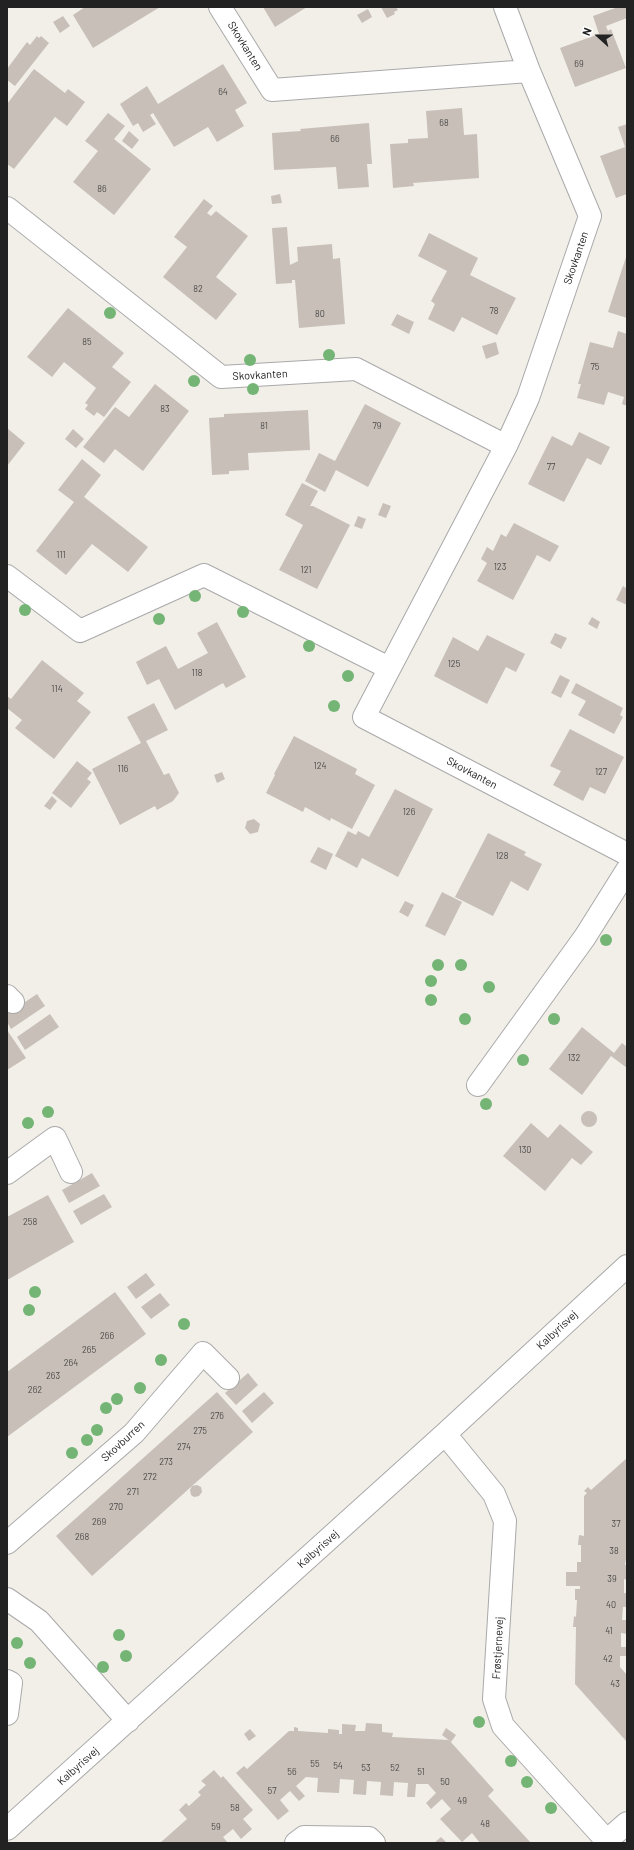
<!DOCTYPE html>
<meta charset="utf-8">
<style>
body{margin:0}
#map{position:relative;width:634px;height:1850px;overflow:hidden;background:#f2efe9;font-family:Barlow,sans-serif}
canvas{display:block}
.frame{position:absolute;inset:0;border:8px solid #222;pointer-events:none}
.north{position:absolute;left:578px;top:16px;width:40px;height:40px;-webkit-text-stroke:3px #fff;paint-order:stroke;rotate:291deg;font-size:11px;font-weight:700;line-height:16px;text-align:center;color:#222}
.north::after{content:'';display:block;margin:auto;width:14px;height:18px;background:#222;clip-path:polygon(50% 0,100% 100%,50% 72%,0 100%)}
</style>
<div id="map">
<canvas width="634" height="1850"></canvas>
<div class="frame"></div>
<div class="north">N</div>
</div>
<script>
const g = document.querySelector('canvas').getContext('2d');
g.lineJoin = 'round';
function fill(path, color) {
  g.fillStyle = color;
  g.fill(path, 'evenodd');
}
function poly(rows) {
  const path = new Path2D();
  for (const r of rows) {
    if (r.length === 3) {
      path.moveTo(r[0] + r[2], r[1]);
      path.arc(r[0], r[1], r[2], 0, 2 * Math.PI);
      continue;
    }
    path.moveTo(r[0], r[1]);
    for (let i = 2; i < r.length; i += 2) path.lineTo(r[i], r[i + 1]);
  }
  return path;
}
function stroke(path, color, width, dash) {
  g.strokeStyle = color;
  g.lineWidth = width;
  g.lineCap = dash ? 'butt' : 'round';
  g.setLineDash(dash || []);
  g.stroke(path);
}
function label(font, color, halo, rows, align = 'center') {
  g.font = font + ' Barlow,sans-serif';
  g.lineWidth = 3;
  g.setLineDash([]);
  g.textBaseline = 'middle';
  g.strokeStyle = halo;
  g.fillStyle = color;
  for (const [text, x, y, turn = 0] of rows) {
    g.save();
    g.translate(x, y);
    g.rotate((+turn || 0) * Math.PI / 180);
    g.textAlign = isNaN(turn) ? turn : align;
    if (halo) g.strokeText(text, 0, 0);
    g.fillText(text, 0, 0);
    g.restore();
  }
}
fill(poly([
 [85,7,160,7,93,48,73,15],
 [263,7,307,7,275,27],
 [381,7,396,7,398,10,394,12,395,14,387,18],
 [618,7,627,7,627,18,606,26,608,31,611,29,626,68,575,87,560,48,599,34,593,16],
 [368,9,372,17,362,23,357,15],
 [63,16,70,26,60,33,53,22],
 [37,36,39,38,41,36,49,43,15,86,7,80,7,69,27,42,30,45],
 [223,64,247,103,235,110,244,126,217,142,208,127,174,147,153,113,150,115,156,124,143,132,138,123,133,126,120,104,147,86,158,104],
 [34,69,65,93,68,89,85,102,67,126,55,117,14,169,7,164,7,104],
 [462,108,464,135,477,134,479,178,413,183,414,186,393,188,390,144,408,143,408,139,428,138,426,111],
 [108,113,125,126,114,139,151,169,114,215,73,182,98,151,85,141],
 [369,123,372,164,367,164,369,187,338,189,336,167,274,170,272,133,301,131,300,129],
 [627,124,627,194,616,198,600,156,625,147,618,127],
 [129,131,139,140,132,149,122,141],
 [280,194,282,203,272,204,271,196],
 [204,199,213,206,207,213,211,216,216,211,248,236,216,277,237,294,216,320,163,277,187,247,174,237],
 [287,227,290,265,298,261,297,247,332,244,333,259,340,258,345,324,299,328,295,280,292,280,292,283,276,284,272,228],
 [429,233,478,258,470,275,516,298,497,335,462,317,454,332,428,319,435,304,431,301,447,271,418,256],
 [627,254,627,318,608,312],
 [68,308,124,353,112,367,131,382,104,417,97,412,94,416,85,409,88,405,85,403,96,388,64,362,52,377,27,357],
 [397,314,414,322,409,334,391,325],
 [618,331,627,334,627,406,622,404,624,397,608,392,604,405,577,398,581,384,578,384,590,342,613,348],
 [496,342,499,354,486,359,482,346],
 [155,384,189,411,143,471,115,449,104,463,83,447,115,407,129,417],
 [365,404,401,423,368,487,336,470,325,492,305,481,319,453,335,461],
 [308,410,310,450,248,453,249,470,229,471,229,474,212,475,209,418,224,417,224,414],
 [7,428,25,443,7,466],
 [73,429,84,439,76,448,65,439],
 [579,432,610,447,601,465,587,458,564,502,528,484,552,436,572,446],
 [82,459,101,475,84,497,148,547,128,572,92,544,66,575,36,551,74,502,58,490],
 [302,483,318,491,310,506,313,506,350,525,317,589,279,570,303,525,285,515],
 [383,503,391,506,386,518,378,515],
 [358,516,366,519,362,529,354,526],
 [514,523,559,546,550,562,537,555,513,600,477,581,487,563,481,559,487,547,493,551,501,534,506,537],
 [623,586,627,589,627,605,616,600],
 [592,617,600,622,597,629,588,624],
 [217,622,246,677,226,688,223,683,175,710,159,679,147,685,136,662,166,646,178,669,208,653,197,633],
 [555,633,567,638,561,649,550,643],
 [487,635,525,654,516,672,506,667,487,704,434,676,453,637,478,651],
 [42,660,84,693,77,701,91,712,54,759,15,728,22,720,7,708,7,696,11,699],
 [560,675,570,680,561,698,551,693],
 [576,683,623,708,620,715,623,717,614,734,578,715,586,701,571,693],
 [154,703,168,730,146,741,164,775,169,773,179,793,173,801,157,810,155,806,120,825,92,769,141,743,127,717],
 [570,729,624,757,605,794,590,787,583,801,553,785,561,771,550,766],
 [294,736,357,769,355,774,375,785,352,829,331,818,330,821,305,807,303,812,266,793,275,775,274,774],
 [77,761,92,773,87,779,91,782,71,808,52,793],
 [222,772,225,779,217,783,214,775],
 [395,789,433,809,398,877,362,858,357,868,335,856,348,831,356,835,358,831,369,837],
 [52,796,57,801,50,810,44,806],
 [254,819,260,824,258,832,250,834,245,828,247,821],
 [488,833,526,852,524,855,542,864,528,891,511,881,493,916,455,897],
 [318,847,333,854,326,870,310,862],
 [442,892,462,902,445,936,425,926],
 [405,901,414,905,408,917,399,912],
 [37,994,45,1006,11,1029,7,1022,7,1014],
 [50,1014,59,1027,25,1050,17,1037],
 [582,1027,614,1053,622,1043,627,1047,627,1068,611,1056,582,1095,549,1069],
 [7,1030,26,1058,7,1070],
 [589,1119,8],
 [531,1123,548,1138,560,1124,593,1152,581,1165,572,1158,545,1191,503,1156],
 [92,1173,100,1186,69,1203,62,1190],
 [104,1194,112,1207,81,1225,73,1211],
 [48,1195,74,1242,7,1280,7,1217],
 [146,1273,155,1285,136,1299,127,1287],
 [115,1292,146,1334,7,1437,7,1372],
 [160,1293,170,1305,151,1319,141,1307],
 [248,1373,258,1385,236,1405,225,1393],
 [217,1392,253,1432,192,1486,197,1485,201,1487,202,1492,199,1496,194,1497,191,1495,190,1490,192,1486,92,1576,56,1536],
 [264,1392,274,1403,252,1423,242,1411],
 [627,1458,627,1552,625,1565,627,1565,627,1580,624,1579,624,1593,627,1593,627,1607,623,1607,622,1620,627,1620,627,1634,621,1633,621,1647,627,1647,627,1656,620,1656,620,1667,627,1675,627,1742,575,1684,576,1627,573,1627,574,1616,576,1617,577,1600,575,1600,575,1589,580,1589,580,1586,566,1586,566,1572,577,1572,577,1562,581,1562,581,1545,578,1545,579,1535,584,1536,584,1496,587,1493,584,1491,588,1487,591,1490],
 [366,1723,382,1724,382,1732,393,1733,392,1737,449,1740,494,1790,488,1796,531,1843,480,1843,472,1833,462,1842,440,1819,451,1809,442,1799,431,1809,426,1803,436,1793,428,1784,416,1784,415,1797,407,1797,408,1783,394,1782,393,1796,380,1795,381,1782,367,1781,366,1795,353,1794,354,1780,340,1779,339,1793,317,1792,318,1778,306,1777,296,1786,305,1796,299,1801,290,1791,280,1800,289,1811,278,1820,236,1773,244,1766,247,1769,289,1731,294,1731,294,1727,298,1728,298,1731,328,1733,328,1729,339,1730,339,1734,342,1734,342,1724,356,1725,355,1731,365,1731],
 [446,1728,456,1735,451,1742,442,1735],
 [250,1729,256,1736,249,1741,244,1734],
 [214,1770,221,1778,223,1776,253,1810,243,1819,252,1829,241,1839,233,1829,223,1837,228,1843,160,1843,187,1819,179,1810,186,1803,189,1806,201,1795,198,1792,206,1785,201,1781],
 [441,1837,447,1843,434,1843]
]), '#c7bfb8');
const minor = poly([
 [220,7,272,90,529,71],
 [505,7,529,71,590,216,528,398,506,446,364,717,627,854],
 [7,208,221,377,356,369,506,446],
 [7,576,80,631,204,575,389,668],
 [7,996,13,1002],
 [478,1085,585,937,627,870],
 [7,1173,55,1138,71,1172],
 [445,1434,494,1494,505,1521,494,1699,503,1726,607,1841],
 [7,1543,134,1433,203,1353,228,1378],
 [7,1599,39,1621,128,1721],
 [7,1681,11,1683,7,1714],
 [7,1829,445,1434,627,1266],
 [296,1843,304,1837,369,1838,374,1843],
 [604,1843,627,1823]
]);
stroke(minor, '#a9a9a9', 24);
stroke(minor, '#fff', 22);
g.fillStyle = '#74b475';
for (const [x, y] of [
 [110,313],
 [329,355],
 [250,360],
 [194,381],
 [253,389],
 [195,596],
 [25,610],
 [243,612],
 [159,619],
 [309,646],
 [348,676],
 [334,706],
 [606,940],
 [438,965],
 [461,965],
 [431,981],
 [489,987],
 [431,1000],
 [465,1019],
 [554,1019],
 [523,1060],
 [486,1104],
 [48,1112],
 [28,1123],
 [35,1292],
 [29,1310],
 [184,1324],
 [161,1360],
 [140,1388],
 [117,1399],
 [106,1408],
 [97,1430],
 [87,1440],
 [72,1453],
 [119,1635],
 [17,1643],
 [126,1656],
 [30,1663],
 [103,1667],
 [479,1722],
 [511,1761],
 [527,1782],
 [551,1808]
]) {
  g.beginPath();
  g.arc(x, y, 6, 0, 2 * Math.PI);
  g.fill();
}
label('9px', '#4b4948', null, [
 ["69",579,64],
 ["64",223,92],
 ["68",444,123],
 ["66",335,139],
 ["86",102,189],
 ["82",198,289],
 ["78",494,311],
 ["80",320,314],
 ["85",87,342],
 ["75",595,367],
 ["83",165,409],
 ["81",264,426],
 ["79",377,426],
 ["77",551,467],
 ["111",61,555],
 ["123",500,567],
 ["121",306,570],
 ["125",454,664],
 ["118",197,673],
 ["114",57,689],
 ["124",320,766],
 ["116",123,769],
 ["127",601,772],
 ["126",409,812],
 ["128",502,856],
 ["132",574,1058],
 ["130",525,1150],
 ["258",30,1222],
 ["266",107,1336],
 ["265",89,1350],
 ["264",71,1363],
 ["263",53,1376],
 ["262",35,1390],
 ["276",217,1416],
 ["275",200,1431],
 ["274",184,1447],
 ["273",166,1462],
 ["272",150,1477],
 ["271",133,1492],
 ["270",116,1507],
 ["269",99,1522],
 ["37",616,1524],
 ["268",82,1537],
 ["38",614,1551],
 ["39",612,1579],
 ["40",611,1605],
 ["41",609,1631],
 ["42",608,1659],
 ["43",615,1684],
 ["55",315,1764],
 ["54",338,1766],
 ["53",366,1768],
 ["52",395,1768],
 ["56",292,1772],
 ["51",421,1772],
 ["50",445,1782],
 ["57",272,1791],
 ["49",462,1801],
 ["58",235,1808],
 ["48",485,1824],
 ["59",216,1827]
]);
label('11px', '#222', '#fff', [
 ["Skovkanten",245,46,58],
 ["Skovkanten",576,258,-71],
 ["Skovkanten",260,375,-3],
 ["Skovkanten",472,773,28],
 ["Kalbyrisvej",557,1330,-43],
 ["Skovburren",123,1441,-43],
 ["Kalbyrisvej",318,1549,-42],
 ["Frøstjernevej",498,1648,-87],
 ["Kalbyrisvej",78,1766,-42]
]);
</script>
